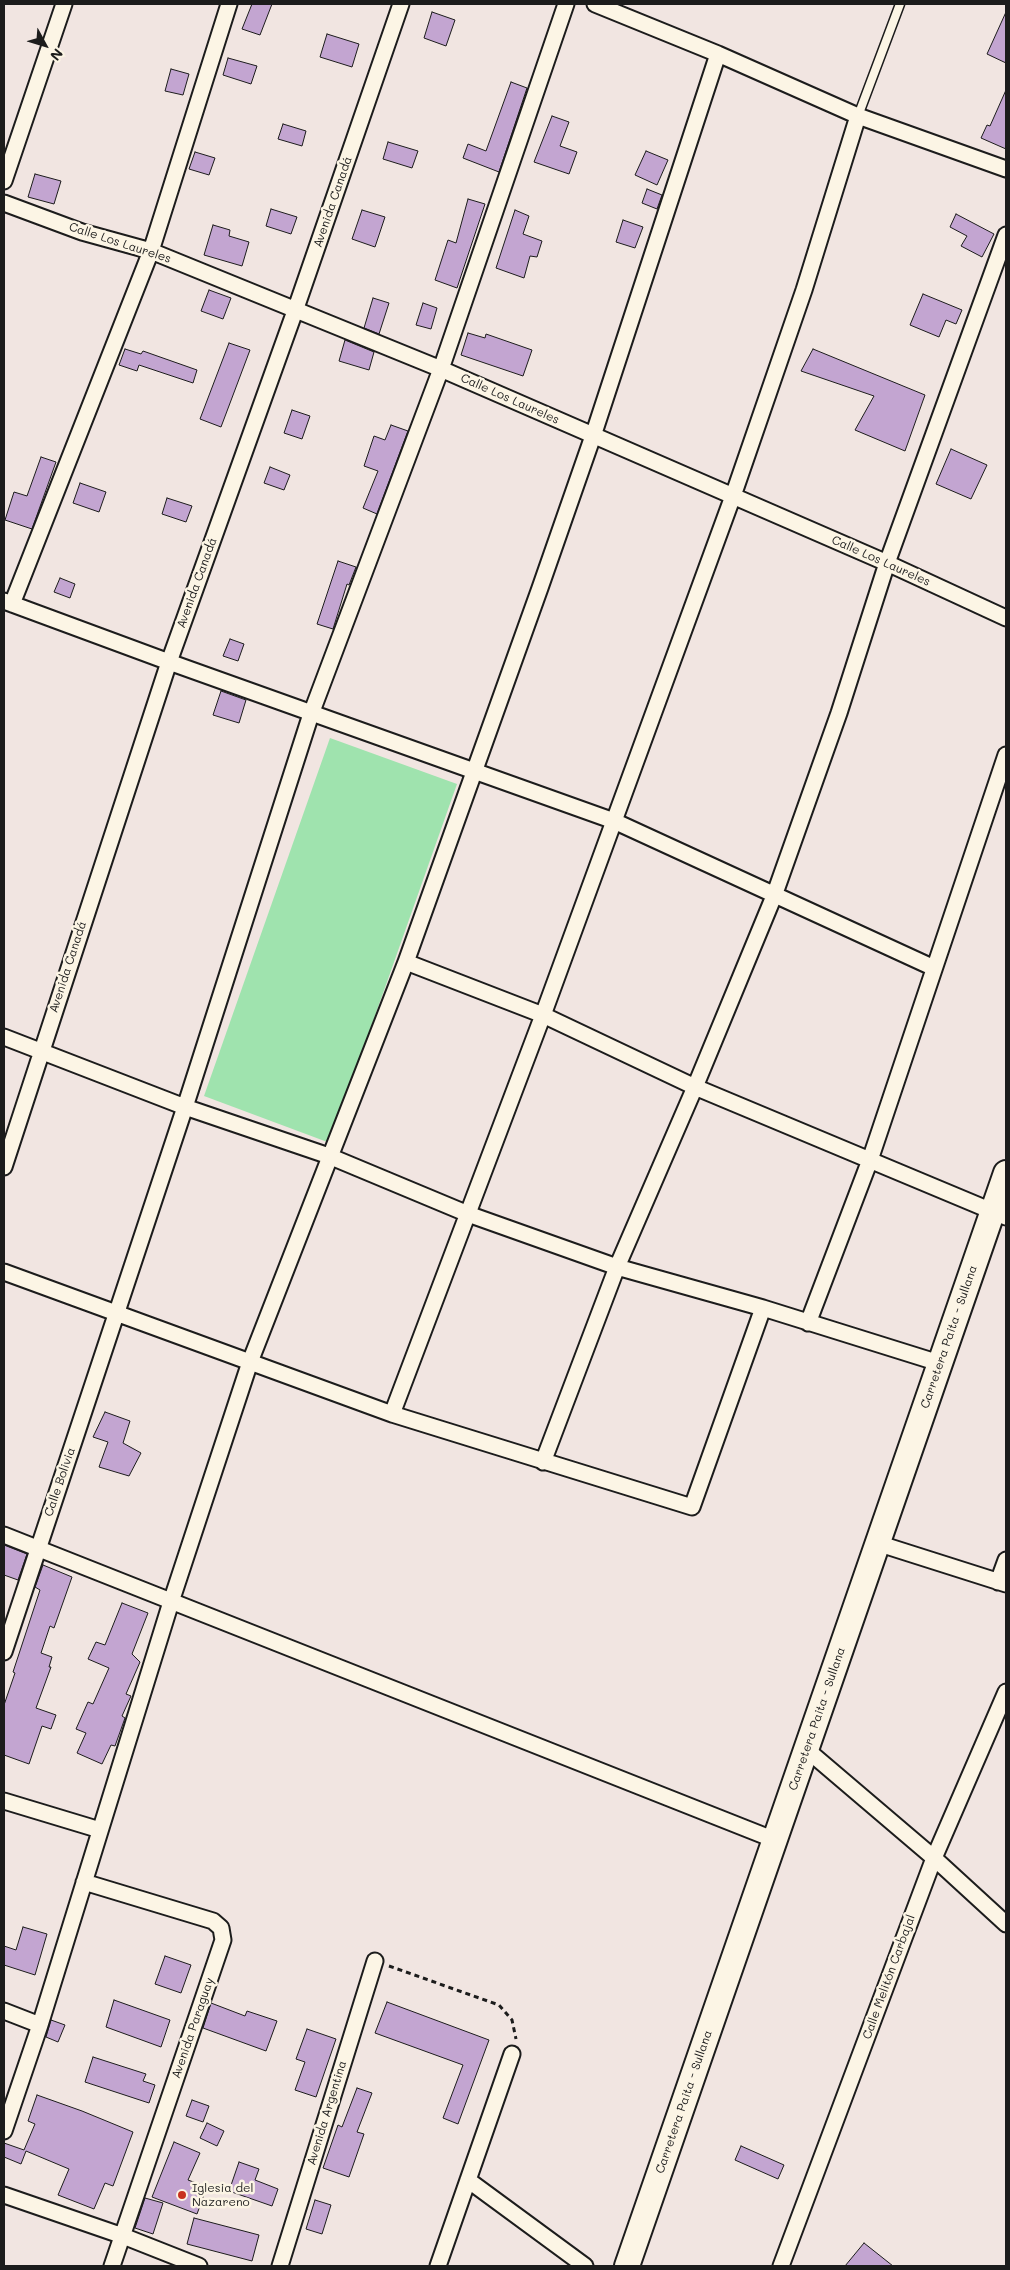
<!DOCTYPE html>
<meta charset="utf-8">
<style>
body{margin:0}
#map{position:relative;width:1010px;height:2270px;overflow:hidden;background:#f1e5e1;font-family:Mali,sans-serif}
canvas{display:block}
.frame{position:absolute;inset:0;border:5px solid #1c1c1c;pointer-events:none}
.north{position:absolute;left:20px;top:20px;width:50px;height:50px;-webkit-text-stroke:4px #fcf5e5;paint-order:stroke;rotate:129deg;font-size:14px;font-weight:700;line-height:20px;text-align:center;color:#1c1c1c}
.north::after{content:'';display:block;margin:auto;width:18px;height:22px;background:#1c1c1c;clip-path:polygon(50% 0,100% 100%,50% 72%,0 100%)}
</style>
<div id="map">
<canvas width="1010" height="2270"></canvas>
<div class="frame"></div>
<div class="north">N</div>
</div>
<script>
const g = document.querySelector('canvas').getContext('2d');
g.lineJoin = 'round';
function fill(path, color) {
  g.fillStyle = color;
  g.fill(path, 'evenodd');
}
function poly(rows) {
  const path = new Path2D();
  for (const r of rows) {
    path.moveTo(r[0], r[1]);
    for (let i = 2; i < r.length; i += 2) path.lineTo(r[i], r[i + 1]);
  }
  return path;
}
function stroke(path, color, width, dash) {
  g.strokeStyle = color;
  g.lineWidth = width;
  g.lineCap = dash ? 'butt' : 'round';
  g.setLineDash(dash || []);
  g.stroke(path);
}
function label(font, color, halo, rows, align = 'center') {
  g.font = font + ' Mali,sans-serif';
  g.lineWidth = 5;
  g.setLineDash([]);
  g.textBaseline = 'middle';
  g.strokeStyle = halo;
  g.fillStyle = color;
  for (const [text, x, y, turn = 0] of rows) {
    g.save();
    g.translate(x, y);
    g.rotate((+turn || 0) * Math.PI / 180);
    g.textAlign = isNaN(turn) ? turn : align;
    if (halo) g.strokeText(text, 0, 0);
    g.fillText(text, 0, 0);
    g.restore();
  }
}
fill(poly([
 [330,738,457,784,330,1143,204,1096]
]), '#9fe3ae');
const building = poly([
 [252,4,272,4,260,35,242,29,252,4],
 [432,12,455,20,446,46,424,38,432,12],
 [1006,12,1006,63,987,54,1006,12],
 [327,34,359,44,352,67,320,57,327,34],
 [228,58,257,66,251,84,223,75,228,58],
 [171,69,189,74,183,95,165,91,171,69],
 [511,82,527,88,499,172,463,158,468,144,486,151,511,82],
 [1006,90,1006,149,981,138,987,125,990,126,1006,90],
 [552,116,569,122,560,146,577,152,569,174,534,162,552,116],
 [283,124,306,131,302,146,278,139,283,124],
 [388,142,418,151,412,168,383,159,388,142],
 [646,151,668,160,657,185,635,175,646,151],
 [195,152,215,158,209,175,189,169,195,152],
 [35,174,61,181,54,204,28,197,35,174],
 [647,189,662,195,657,209,642,203,647,189],
 [468,199,485,204,457,288,435,280,448,240,456,243,468,199],
 [271,209,297,217,291,234,266,226,271,209],
 [362,210,385,217,375,247,352,239,362,210],
 [515,210,529,216,523,234,542,241,537,257,530,256,524,278,496,268,515,210],
 [956,214,994,234,982,257,961,246,967,236,950,227,956,214],
 [623,220,643,227,635,248,616,242,623,220],
 [213,225,230,230,229,236,249,242,242,266,204,255,213,225],
 [209,290,231,298,223,319,201,311,209,290],
 [923,294,962,310,956,324,946,320,939,337,910,325,923,294],
 [373,298,389,303,379,334,364,328,373,298],
 [423,303,437,308,431,329,416,325,423,303],
 [468,333,485,338,486,334,532,350,523,376,461,355,468,333],
 [345,340,374,352,369,370,339,361,345,340],
 [229,343,250,350,221,427,200,419,229,343],
 [125,349,141,354,143,351,197,370,193,383,139,365,137,371,119,365,125,349],
 [813,349,925,395,905,451,855,430,874,396,801,371,813,349],
 [292,410,310,416,302,439,284,433,292,410],
 [391,425,408,431,377,514,363,508,378,471,364,466,374,436,385,440,391,425],
 [951,449,987,465,971,499,936,484,951,449],
 [41,457,56,462,32,529,5,520,14,492,27,496,41,457],
 [270,467,290,475,284,490,264,483,270,467],
 [80,483,106,492,99,512,73,503,80,483],
 [167,498,192,506,186,522,162,514,167,498],
 [338,561,356,567,349,585,347,584,333,629,317,624,338,561],
 [60,578,75,584,70,598,54,592,60,578],
 [230,639,244,644,238,661,223,656,230,639],
 [221,691,246,700,239,723,213,715,221,691],
 [105,1412,130,1421,123,1443,141,1453,129,1476,99,1467,108,1442,93,1437,105,1412],
 [4,1545,27,1554,18,1580,4,1575,4,1545],
 [43,1565,72,1577,54,1628,50,1626,41,1653,52,1657,49,1667,51,1667,36,1708,56,1715,51,1729,42,1726,29,1764,4,1755,4,1705,15,1673,13,1672,40,1590,35,1587,43,1565],
 [122,1603,148,1613,132,1654,140,1662,126,1694,131,1696,122,1716,125,1718,115,1746,111,1745,102,1764,77,1753,86,1733,76,1729,88,1702,93,1704,109,1668,88,1659,96,1642,105,1645,122,1603],
 [23,1927,47,1934,35,1975,4,1965,4,1946,16,1950,23,1927],
 [165,1956,191,1965,181,1993,155,1984,165,1956],
 [114,2000,170,2020,161,2047,106,2027,114,2000],
 [387,2002,489,2040,458,2124,443,2118,463,2065,375,2033,387,2002],
 [211,2003,245,2016,247,2011,277,2021,266,2051,203,2028,211,2003],
 [51,2020,65,2025,58,2042,46,2037,51,2020],
 [307,2029,336,2039,316,2097,295,2090,305,2062,296,2059,307,2029],
 [93,2057,146,2074,143,2081,155,2085,149,2103,85,2082,93,2057],
 [357,2088,372,2093,357,2132,364,2134,349,2177,323,2168,338,2125,342,2127,357,2088],
 [37,2095,82,2111,133,2132,113,2186,105,2183,94,2209,58,2195,69,2169,26,2151,21,2164,4,2157,4,2143,24,2150,35,2124,28,2121,37,2095],
 [192,2100,209,2106,203,2122,186,2116,192,2100],
 [207,2123,224,2131,217,2146,200,2138,207,2123],
 [174,2142,200,2153,188,2180,207,2187,197,2214,152,2197,174,2142],
 [741,2146,784,2165,778,2179,735,2160,741,2146],
 [239,2162,259,2169,255,2180,278,2189,272,2206,229,2191,239,2162],
 [145,2198,163,2203,153,2234,135,2228,145,2198],
 [315,2200,331,2205,322,2234,306,2229,315,2200],
 [194,2218,259,2235,252,2261,187,2244,194,2218],
 [864,2243,893,2266,845,2266,864,2243]
]);
fill(building, '#c3a5d1');
stroke(building, '#1c1c1c', 1);
const lane = poly([
 [858,116,900,4]
]);
const street = poly([
 [595,4,718,54,858,116,1006,169],
 [4,181,64,4],
 [4,203,82,232,151,251,441,369,887,563,1006,618],
 [4,601,169,662,614,821,934,968],
 [12,604,151,251,229,4],
 [406,962,543,1015,695,1087,1006,1217],
 [4,1037,185,1107,329,1156,468,1214,617,1267,763,1308,939,1363],
 [4,1167,169,662,295,311,401,4],
 [4,1272,392,1414,692,1507,763,1308],
 [808,1323,870,1160,1006,755],
 [392,1414,543,1015,733,496,804,290,858,116],
 [543,1462,617,1267,695,1087,774,896,839,713,887,563,1006,235],
 [4,1535,775,1840],
 [877,1543,1006,1584],
 [998,1582,1006,1560],
 [4,1652,185,1107,311,714,441,369,566,4],
 [806,1749,934,1858,1006,1924],
 [4,1801,100,1830],
 [84,1882,213,1921,221,1928,223,1940,112,2266],
 [4,2011,40,2025],
 [4,2131,40,2025,171,1602,250,1362,406,962,540,588,593,436,718,54],
 [468,2180,585,2266],
 [4,2195,123,2236,199,2266],
 [280,2266,375,1961],
 [438,2266,512,2054],
 [781,2266,934,1858,1006,1692]
]);
const primary = poly([
 [627,2266,1006,1173]
]);
stroke(lane, '#1c1c1c', 11);
stroke(street, '#1c1c1c', 19);
stroke(primary, '#1c1c1c', 28);
stroke(poly([
 [389,1966,499,2005,512,2020,516,2039]
]), '#1c1c1c', 3, [5, 4]);
stroke(lane, '#fcf5e5', 8);
stroke(street, '#fcf5e5', 15);
stroke(primary, '#fcf5e5', 24);
for (const [x, y, r, color] of [
 [182,2195,5,"#c8321e"]
]) {
  const dot = new Path2D();
  dot.arc(x, y, r, 0, 2 * Math.PI);
  g.fillStyle = color;
  g.fill(dot);
  stroke(dot, '#fcf5e5', 2);
}
label('12px', '#1c1c1c', '#fcf5e5', [
 ["Avenida Canadá",333,202,-71],
 ["Calle Los Laureles",120,243,18],
 ["Calle Los Laureles",510,399,24],
 ["Calle Los Laureles",881,561,24],
 ["Avenida Canadá",197,583,-70],
 ["Avenida Canadá",68,967,-72],
 ["Carretera Paita - Sullana",949,1337,-71],
 ["Calle Bolivia",60,1482,-71],
 ["Carretera Paita - Sullana",817,1719,-71],
 ["Calle Melitón Carbajal",889,1977,-70],
 ["Avenida Paraguay",193,2028,-71],
 ["Carretera Paita - Sullana",684,2102,-71],
 ["Avenida Argentina",327,2113,-73]
]);
label('12px', '#1c1c1c', '#fcf5e5', [
 ["Iglesia del",192,2188],
 ["Nazareno",192,2202]
], 'left');
</script>
